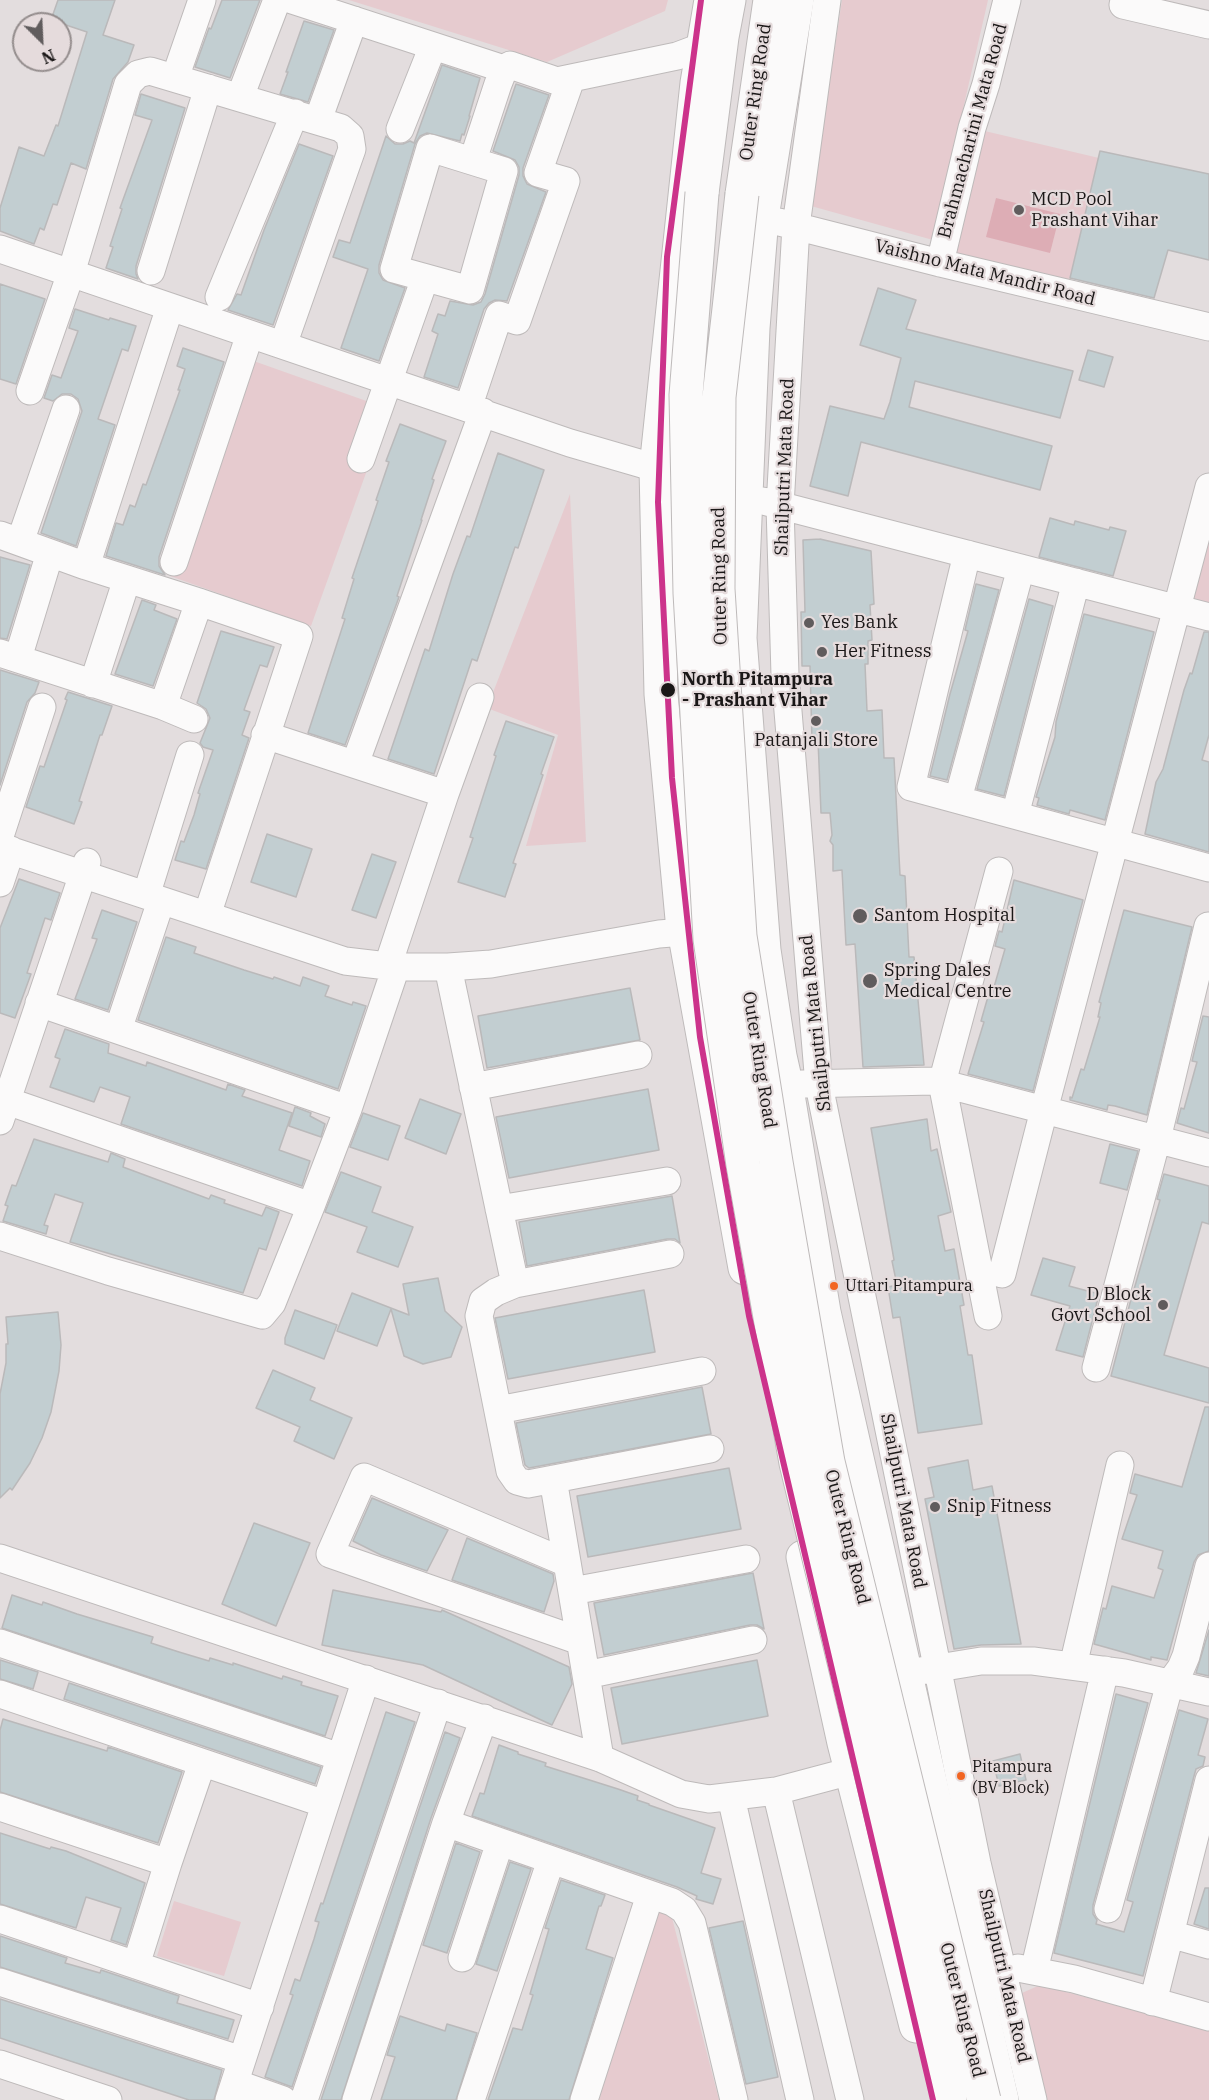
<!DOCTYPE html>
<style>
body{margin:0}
#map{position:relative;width:1209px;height:2100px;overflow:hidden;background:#e3ddde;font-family:"IBM Plex Serif",serif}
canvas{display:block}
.north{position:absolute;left:12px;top:12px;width:60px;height:60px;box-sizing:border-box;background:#e5dbdc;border:2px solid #948d8d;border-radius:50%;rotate:156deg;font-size:16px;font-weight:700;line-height:24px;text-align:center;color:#1a1717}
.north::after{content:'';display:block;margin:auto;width:21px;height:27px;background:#605c5d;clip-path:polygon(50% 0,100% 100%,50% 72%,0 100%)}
</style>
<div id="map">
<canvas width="1209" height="2100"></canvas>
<div class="north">N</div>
</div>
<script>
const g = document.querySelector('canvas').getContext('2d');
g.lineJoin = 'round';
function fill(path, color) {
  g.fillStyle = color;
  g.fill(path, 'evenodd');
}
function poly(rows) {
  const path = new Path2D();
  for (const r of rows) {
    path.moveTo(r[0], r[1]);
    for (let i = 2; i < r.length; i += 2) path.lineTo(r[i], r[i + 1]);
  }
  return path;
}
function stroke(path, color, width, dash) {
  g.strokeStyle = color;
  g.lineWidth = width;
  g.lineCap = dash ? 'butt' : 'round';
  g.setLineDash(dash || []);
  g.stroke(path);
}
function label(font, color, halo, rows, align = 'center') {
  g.font = font + ' "IBM Plex Serif",serif';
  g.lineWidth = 4.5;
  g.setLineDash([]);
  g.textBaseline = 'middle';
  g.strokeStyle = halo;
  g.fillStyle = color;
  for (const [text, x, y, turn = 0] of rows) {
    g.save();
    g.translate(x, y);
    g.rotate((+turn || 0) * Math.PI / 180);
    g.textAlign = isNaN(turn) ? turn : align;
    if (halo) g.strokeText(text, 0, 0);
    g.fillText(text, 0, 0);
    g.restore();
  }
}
fill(poly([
 [349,0,668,0,665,11,547,62],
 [842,0,988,0,933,240,811,206],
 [972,128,1099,158,1067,293,940,263],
 [248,359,389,409,311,626,170,576],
 [570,494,586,842,526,846,558,735,487,708],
 [1209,525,1209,606,1190,601],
 [174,1901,241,1922,224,1976,157,1956],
 [649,1904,671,1914,719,2100,585,2100],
 [1040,1985,1209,2030,1209,2100,1046,2100,1022,1993]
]), '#e6cbcf');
fill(poly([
 [996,198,1060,214,1050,253,986,237]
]), '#ddadb5');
const building = poly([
 [58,0,115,0,103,35,134,45,128,62,113,79,86,169,71,163,57,205,53,204,44,230,40,228,34,244,0,231,0,208,19,147,44,156,56,125,58,126,87,32,51,20,58,0],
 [222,0,260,0,230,78,195,67,209,28,211,29,222,0],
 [304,21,334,30,308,102,280,94,288,72,286,72,304,21],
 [442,65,480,78,469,116,470,116,464,135,462,134,460,141,427,133,420,136,415,144,379,265,379,273,383,280,405,288,379,361,341,348,368,269,333,257,339,240,350,243,386,136,395,144,403,144,410,141,414,143,442,65],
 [516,84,549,95,523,168,523,176,527,184,546,192,507,301,495,300,489,303,484,309,458,388,424,377,438,334,432,331,438,314,445,316,450,301,473,305,481,302,485,294,519,175,519,167,515,160,493,151,516,84],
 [141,94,185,108,136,266,136,274,138,279,106,268,113,247,110,246,122,209,120,208,152,120,135,115,141,94],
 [299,144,333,156,273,325,228,310,237,294,241,295,264,230,299,144],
 [1100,151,1209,174,1209,260,1168,250,1154,298,1070,278,1100,151],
 [0,284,45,299,16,384,0,379,0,284],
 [878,288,916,300,906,329,1073,371,1060,418,915,381,909,407,1052,446,1040,490,861,442,848,496,810,486,830,406,884,419,890,402,901,358,860,345,878,288],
 [75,309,109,320,110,318,136,326,128,351,122,349,98,419,115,425,76,546,41,533,82,411,78,399,71,394,62,394,53,401,44,398,52,375,61,378,78,331,69,328,75,309],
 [183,348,224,362,159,557,159,566,165,575,106,556,116,523,123,525,130,505,135,507,143,484,146,485,180,390,178,390,185,369,177,366,183,348],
 [1088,350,1113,357,1104,387,1079,380,1088,350],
 [400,424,446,441,432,479,434,480,421,520,422,520,397,596,399,597,345,745,308,733,345,619,342,618,354,579,352,578,378,501,376,500,389,462,386,461,400,424],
 [498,453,544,470,518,548,515,547,477,661,472,659,434,774,388,759,425,649,429,651,453,574,467,536,470,537,498,453],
 [1050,518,1074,525,1075,521,1109,530,1110,527,1126,531,1113,576,1039,557,1050,518],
 [820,539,871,551,874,604,870,605,872,640,868,641,868,664,865,664,867,711,882,710,884,758,894,758,900,875,905,876,909,957,914,957,924,1065,863,1067,855,944,846,945,842,870,833,871,833,845,830,841,832,835,830,813,821,813,818,740,812,741,810,666,802,666,801,612,805,612,803,540,820,539],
 [0,557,30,565,7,639,0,638,0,557],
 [976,584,999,590,947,780,930,776,950,694,968,631,965,630,976,584],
 [1029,599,1053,606,1004,796,977,789,1029,599],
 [142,600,156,605,154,610,159,612,177,619,153,686,115,674,142,600],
 [1084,614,1154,632,1105,820,1070,810,1069,814,1037,805,1039,798,1036,797,1055,737,1056,722,1084,614],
 [221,631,274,647,267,667,260,665,244,710,250,712,242,735,249,738,206,869,175,860,181,841,184,842,194,815,200,794,198,793,213,750,203,747,200,743,210,718,206,709,197,703,221,631],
 [1204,632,1209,632,1209,735,1202,760,1209,762,1209,852,1145,834,1156,782,1163,769,1184,690,1190,673,1192,674,1204,632],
 [0,670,39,682,35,693,27,702,0,785,0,670],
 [68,692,112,706,102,735,100,735,79,801,82,802,74,824,26,807,40,766,44,767,67,700,65,699,68,692],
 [506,721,554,737,541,774,543,775,513,863,516,864,505,897,458,882,473,838,470,837,496,756,494,755,506,721],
 [267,834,312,849,296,897,251,882,267,834],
 [372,854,396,862,376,918,352,910,372,854],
 [19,879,60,893,51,920,45,918,27,973,31,974,15,1018,0,1013,0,928,19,879],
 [1014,880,1083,900,1033,1091,968,1074,984,1022,981,1021,989,993,992,994,1005,949,995,946,999,931,1002,932,1014,880],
 [102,910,137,922,108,1010,75,999,97,939,92,938,102,910],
 [1124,910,1192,927,1147,1115,1115,1106,1108,1105,1107,1110,1070,1100,1070,1097,1072,1098,1081,1069,1084,1070,1100,1017,1098,1017,1101,1003,1099,1002,1124,910],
 [166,937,196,947,194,953,244,970,273,979,274,977,300,986,303,977,329,986,325,996,352,1005,353,1002,366,1006,338,1089,138,1020,166,937],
 [630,988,640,1040,487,1068,478,1016,630,988],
 [1203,1016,1209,1017,1209,1133,1177,1123,1181,1108,1184,1109,1197,1062,1192,1061,1203,1016],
 [65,1029,109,1044,108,1053,146,1066,147,1062,226,1090,228,1084,245,1090,242,1096,292,1113,279,1150,310,1161,302,1186,121,1124,130,1097,100,1087,94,1102,50,1087,60,1059,55,1057,65,1029],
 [648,1089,659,1150,509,1178,496,1117,648,1089],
 [420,1099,461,1114,446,1154,405,1138,420,1099],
 [295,1107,311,1113,310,1116,325,1124,321,1137,289,1126,295,1107],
 [363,1113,400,1126,388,1160,350,1147,363,1113],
 [927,1119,931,1151,937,1149,951,1212,938,1216,945,1251,954,1249,964,1305,960,1306,968,1355,972,1355,982,1424,918,1433,900,1317,893,1318,888,1287,897,1285,892,1261,894,1260,871,1128,927,1119],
 [34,1139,108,1162,111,1153,125,1159,123,1167,209,1199,211,1195,225,1200,224,1203,262,1216,266,1207,279,1212,266,1250,259,1248,243,1293,70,1242,83,1203,55,1194,44,1225,48,1226,46,1234,3,1221,8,1206,5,1205,12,1185,16,1186,34,1139],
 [1110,1144,1138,1151,1127,1190,1100,1183,1110,1144],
 [341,1172,381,1187,372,1212,413,1227,398,1267,357,1252,367,1227,325,1212,341,1172],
 [1164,1174,1209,1186,1209,1224,1202,1222,1164,1355,1209,1368,1209,1403,1111,1376,1130,1303,1160,1200,1157,1199,1164,1174],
 [672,1196,680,1243,675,1239,667,1239,527,1266,519,1222,672,1196],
 [1043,1258,1075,1267,1069,1286,1099,1294,1083,1357,1056,1350,1070,1306,1031,1295,1043,1258],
 [438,1278,445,1311,462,1327,451,1357,423,1364,404,1356,391,1309,377,1346,337,1331,352,1293,409,1315,403,1284,438,1278],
 [644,1290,655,1352,508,1379,495,1318,644,1290],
 [295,1310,337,1325,324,1359,285,1344,285,1338,295,1310],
 [58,1312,61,1345,59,1371,51,1412,42,1438,30,1463,12,1490,10,1488,0,1498,0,1394,6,1363,6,1344,8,1344,6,1317,58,1312],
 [273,1370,315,1388,310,1400,352,1418,334,1459,294,1441,300,1427,256,1408,273,1370],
 [702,1387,711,1434,529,1468,525,1465,516,1423,702,1387],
 [1205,1407,1209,1407,1209,1551,1198,1555,1194,1562,1167,1660,1151,1657,1151,1660,1094,1644,1103,1608,1106,1609,1112,1586,1154,1598,1163,1570,1158,1568,1163,1551,1122,1539,1137,1495,1130,1493,1135,1474,1182,1487,1205,1407],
 [968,1460,973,1490,992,1486,1021,1644,981,1645,954,1649,925,1499,934,1497,928,1468,968,1460],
 [729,1468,741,1529,588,1557,577,1496,729,1468],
 [372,1498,448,1530,427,1571,381,1555,353,1541,372,1498],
 [254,1523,310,1543,276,1626,222,1604,254,1523],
 [467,1538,553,1574,554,1581,544,1612,452,1580,467,1538],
 [753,1573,764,1629,757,1625,750,1625,604,1655,594,1603,753,1573],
 [333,1590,441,1612,442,1610,569,1667,572,1684,552,1725,423,1665,322,1645,333,1590],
 [12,1595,42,1605,43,1602,77,1614,153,1637,151,1643,179,1652,209,1661,210,1658,233,1665,233,1663,282,1679,283,1676,302,1682,301,1685,338,1696,325,1736,2,1628,12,1595],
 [1209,1630,1209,1676,1196,1673,1209,1630],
 [0,1660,38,1672,33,1689,0,1679,0,1660],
 [757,1660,768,1716,622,1744,611,1688,757,1660],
 [69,1683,321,1767,315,1784,64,1699,69,1683],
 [1116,1694,1148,1703,1093,1905,1093,1914,1097,1920,1096,1924,1124,1932,1133,1902,1127,1900,1179,1710,1208,1719,1198,1755,1205,1757,1203,1766,1196,1769,1194,1776,1143,1976,1054,1953,1116,1694],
 [386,1712,415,1722,292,2087,265,2077,293,1995,290,1994,295,1979,300,1981,314,1939,319,1922,315,1921,321,1903,323,1904,386,1712],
 [3,1719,107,1751,108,1747,182,1772,158,1843,0,1792,0,1730,3,1719],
 [445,1732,460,1738,431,1818,341,2100,321,2100,445,1732],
 [499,1745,518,1752,518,1754,546,1763,545,1766,618,1789,638,1796,637,1800,649,1804,649,1805,715,1828,701,1873,721,1879,713,1904,696,1899,697,1896,677,1887,472,1816,480,1793,484,1794,499,1745],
 [1020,1754,1026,1780,999,1786,993,1761,1020,1754],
 [0,1833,50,1849,51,1847,66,1851,145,1883,126,1945,111,1940,121,1908,86,1897,76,1928,0,1904,0,1833],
 [456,1843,480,1852,447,1953,423,1945,456,1843],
 [510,1862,531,1869,497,1971,476,1964,510,1862],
 [561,1880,605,1895,601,1906,599,1906,586,1949,613,1958,569,2100,488,2100,513,2028,522,2030,533,1995,530,1994,549,1929,545,1928,561,1880],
 [1205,1888,1209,1888,1209,1929,1194,1924,1205,1888],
 [743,1921,778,2077,746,2084,709,1928,743,1921],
 [0,1936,67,1958,65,1963,100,1973,101,1970,179,1996,177,2003,234,2020,228,2039,0,1967,0,1936],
 [0,1999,222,2070,214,2100,189,2100,0,2038,0,1999],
 [400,2016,445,2031,447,2024,477,2033,456,2100,381,2100,395,2057,387,2055,400,2016]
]);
fill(building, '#c2ced1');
stroke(building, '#bab9ba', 1.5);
const minor = poly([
 [292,0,504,69],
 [827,0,796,226,780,506,785,675,819,1085,977,1863,1033,2100],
 [1124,0,1123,5,1209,25],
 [175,78,202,0],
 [240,97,277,0],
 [318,120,354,20],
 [400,129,433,46],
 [430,148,504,171,470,290,394,269,430,148],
 [473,160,498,84,504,69,510,65,557,81,677,56,701,47],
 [779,222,940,263,1209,327],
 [0,249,570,443,656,468],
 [940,263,972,128,986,84,1007,0],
 [151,271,208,88],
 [219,297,295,113],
 [30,391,71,273,128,84,138,74,150,71,341,128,350,136,352,149,283,345],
 [468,408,499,315,517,321,566,181,538,173,571,79],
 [361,459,425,278],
 [763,501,1209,617],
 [0,535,86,566,199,602,299,636,211,903],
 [20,542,66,409],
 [967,554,911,787,1209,868],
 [174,562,250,334],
 [86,566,170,307],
 [0,653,163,706,194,719],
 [18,658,50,553],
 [93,684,127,579],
 [163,706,199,602],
 [265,735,445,794],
 [355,764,483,412],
 [958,799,1021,568],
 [1015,815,1076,582],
 [1,833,42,707],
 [0,847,345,961,396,967,448,967,491,964,659,934,684,932],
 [0,883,11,850],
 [150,883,190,755],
 [391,956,445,794,480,697],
 [448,967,515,1284],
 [39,1003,348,1109],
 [118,1030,161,901],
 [802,1084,933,1081,1209,1153],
 [473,1087,638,1055],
 [7,1101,311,1206],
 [0,1121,87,862],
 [499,1209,667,1181],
 [0,1236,108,1271,262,1315,272,1303,311,1206,348,1109,396,967],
 [670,1254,515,1284,496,1292,483,1301,479,1316,510,1471,517,1481,528,1484,710,1449],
 [1002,1274,1044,1110,1209,487],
 [988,1316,942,1083,999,871],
 [1096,1368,1157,1139,1208,926],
 [498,1410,702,1371],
 [553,1479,600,1758],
 [0,1558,600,1758,681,1794,709,1799,776,1791,851,1771],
 [567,1563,364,1477,330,1554,580,1641],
 [572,1591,746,1559],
 [0,1643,340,1757],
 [1073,1666,1120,1465],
 [920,1671,981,1661,1033,1661,1124,1673,1209,1692],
 [586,1675,753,1640],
 [0,1694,325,1804],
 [776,1791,850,2100],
 [731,1797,800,2100],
 [0,1807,168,1863],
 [446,1823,672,1902,684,1910,692,1923,734,2100],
 [1108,1909,1170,1683,1181,1668,1186,1656,1209,1566],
 [0,1919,260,2007],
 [1170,1934,1209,1945],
 [462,1958,500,1842],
 [136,1965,168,1863,202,1763],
 [1018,1968,1074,1979,1209,2017],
 [1034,1971,1105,1670],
 [0,1982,242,2060],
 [1153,2002,1209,1780],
 [0,2064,108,2100],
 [235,2083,283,2100],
 [229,2100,366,1679],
 [304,2100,438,1703],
 [356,2100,446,1823,484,1718],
 [471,2100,551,1860],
 [584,2100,650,1895]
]);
const major = poly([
 [711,0,697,83,656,468,661,694,682,919,745,1268],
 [797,0,762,217,753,328,740,638,764,950,780,1056,786,1083,824,1312,1002,2100],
 [803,1557,844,1743,916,2026]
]);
const highway = poly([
 [702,193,722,37,729,0],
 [742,194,770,0]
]);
stroke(minor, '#bebaba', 29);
stroke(major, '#bebaba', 35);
stroke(highway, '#bebaba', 35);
stroke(minor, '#fbfafa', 27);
stroke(major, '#fbfafa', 33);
stroke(highway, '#fbfafa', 33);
const highwayBridge = poly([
 [702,193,686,395,690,593,710,939,743,1165,796,1463,950,2100],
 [742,194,719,397,718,589,740,936,776,1162,828,1462,984,2100]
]);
stroke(highwayBridge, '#bebaba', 35, []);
stroke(highwayBridge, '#fbfafa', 33);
stroke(poly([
 [701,0,667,257,658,502,672,778,700,1037,749,1316,933,2100]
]), '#cc338b', 6);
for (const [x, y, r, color] of [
 [1019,210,6,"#605c5d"],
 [809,623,6,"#605c5d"],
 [822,652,6,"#605c5d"],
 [668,690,8,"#1a1717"],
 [816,721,6,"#605c5d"],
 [860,916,8,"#605c5d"],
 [870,981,8,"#605c5d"],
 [834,1286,5,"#f26522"],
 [1163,1305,6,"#605c5d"],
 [935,1507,6,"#605c5d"],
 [961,1776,5,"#f26522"]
]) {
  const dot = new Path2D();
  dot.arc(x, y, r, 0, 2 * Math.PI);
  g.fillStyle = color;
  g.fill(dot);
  stroke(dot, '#e5dbdc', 2);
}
label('16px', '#1a1717', '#e5dbdc', [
 ["Uttari Pitampura",845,1286],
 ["Pitampura",972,1767],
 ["(BV Block)",972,1788]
], 'left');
label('18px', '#1a1717', '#e5dbdc', [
 ["Outer Ring Road",756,92,-82],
 ["Brahmacharini Mata Road",973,131,-75],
 ["Vaishno Mata Mandir Road",985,273,14],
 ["Shailputri Mata Road",785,467,-88],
 ["Outer Ring Road",720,576,-91],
 ["Shailputri Mata Road",816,1023,-96],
 ["Outer Ring Road",759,1060,81],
 ["Shailputri Mata Road",903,1501,79],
 ["Outer Ring Road",847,1537,76],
 ["Shailputri Mata Road",1004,1976,77],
 ["Outer Ring Road",962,2010,76]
]);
label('18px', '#1a1717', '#e5dbdc', [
 ["MCD Pool",1031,200],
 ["Prashant Vihar",1031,221],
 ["Yes Bank",821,623],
 ["Her Fitness",834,652],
 ["Patanjali Store",816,741,"center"],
 ["Santom Hospital",874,916],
 ["Spring Dales",884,971],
 ["Medical Centre",884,992],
 ["D Block",1151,1295,"right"],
 ["Govt School",1151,1316,"right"],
 ["Snip Fitness",947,1507]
], 'left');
label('bold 18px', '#1a1717', '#e5dbdc', [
 ["North Pitampura",682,680],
 ["- Prashant Vihar",682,701]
], 'left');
</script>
